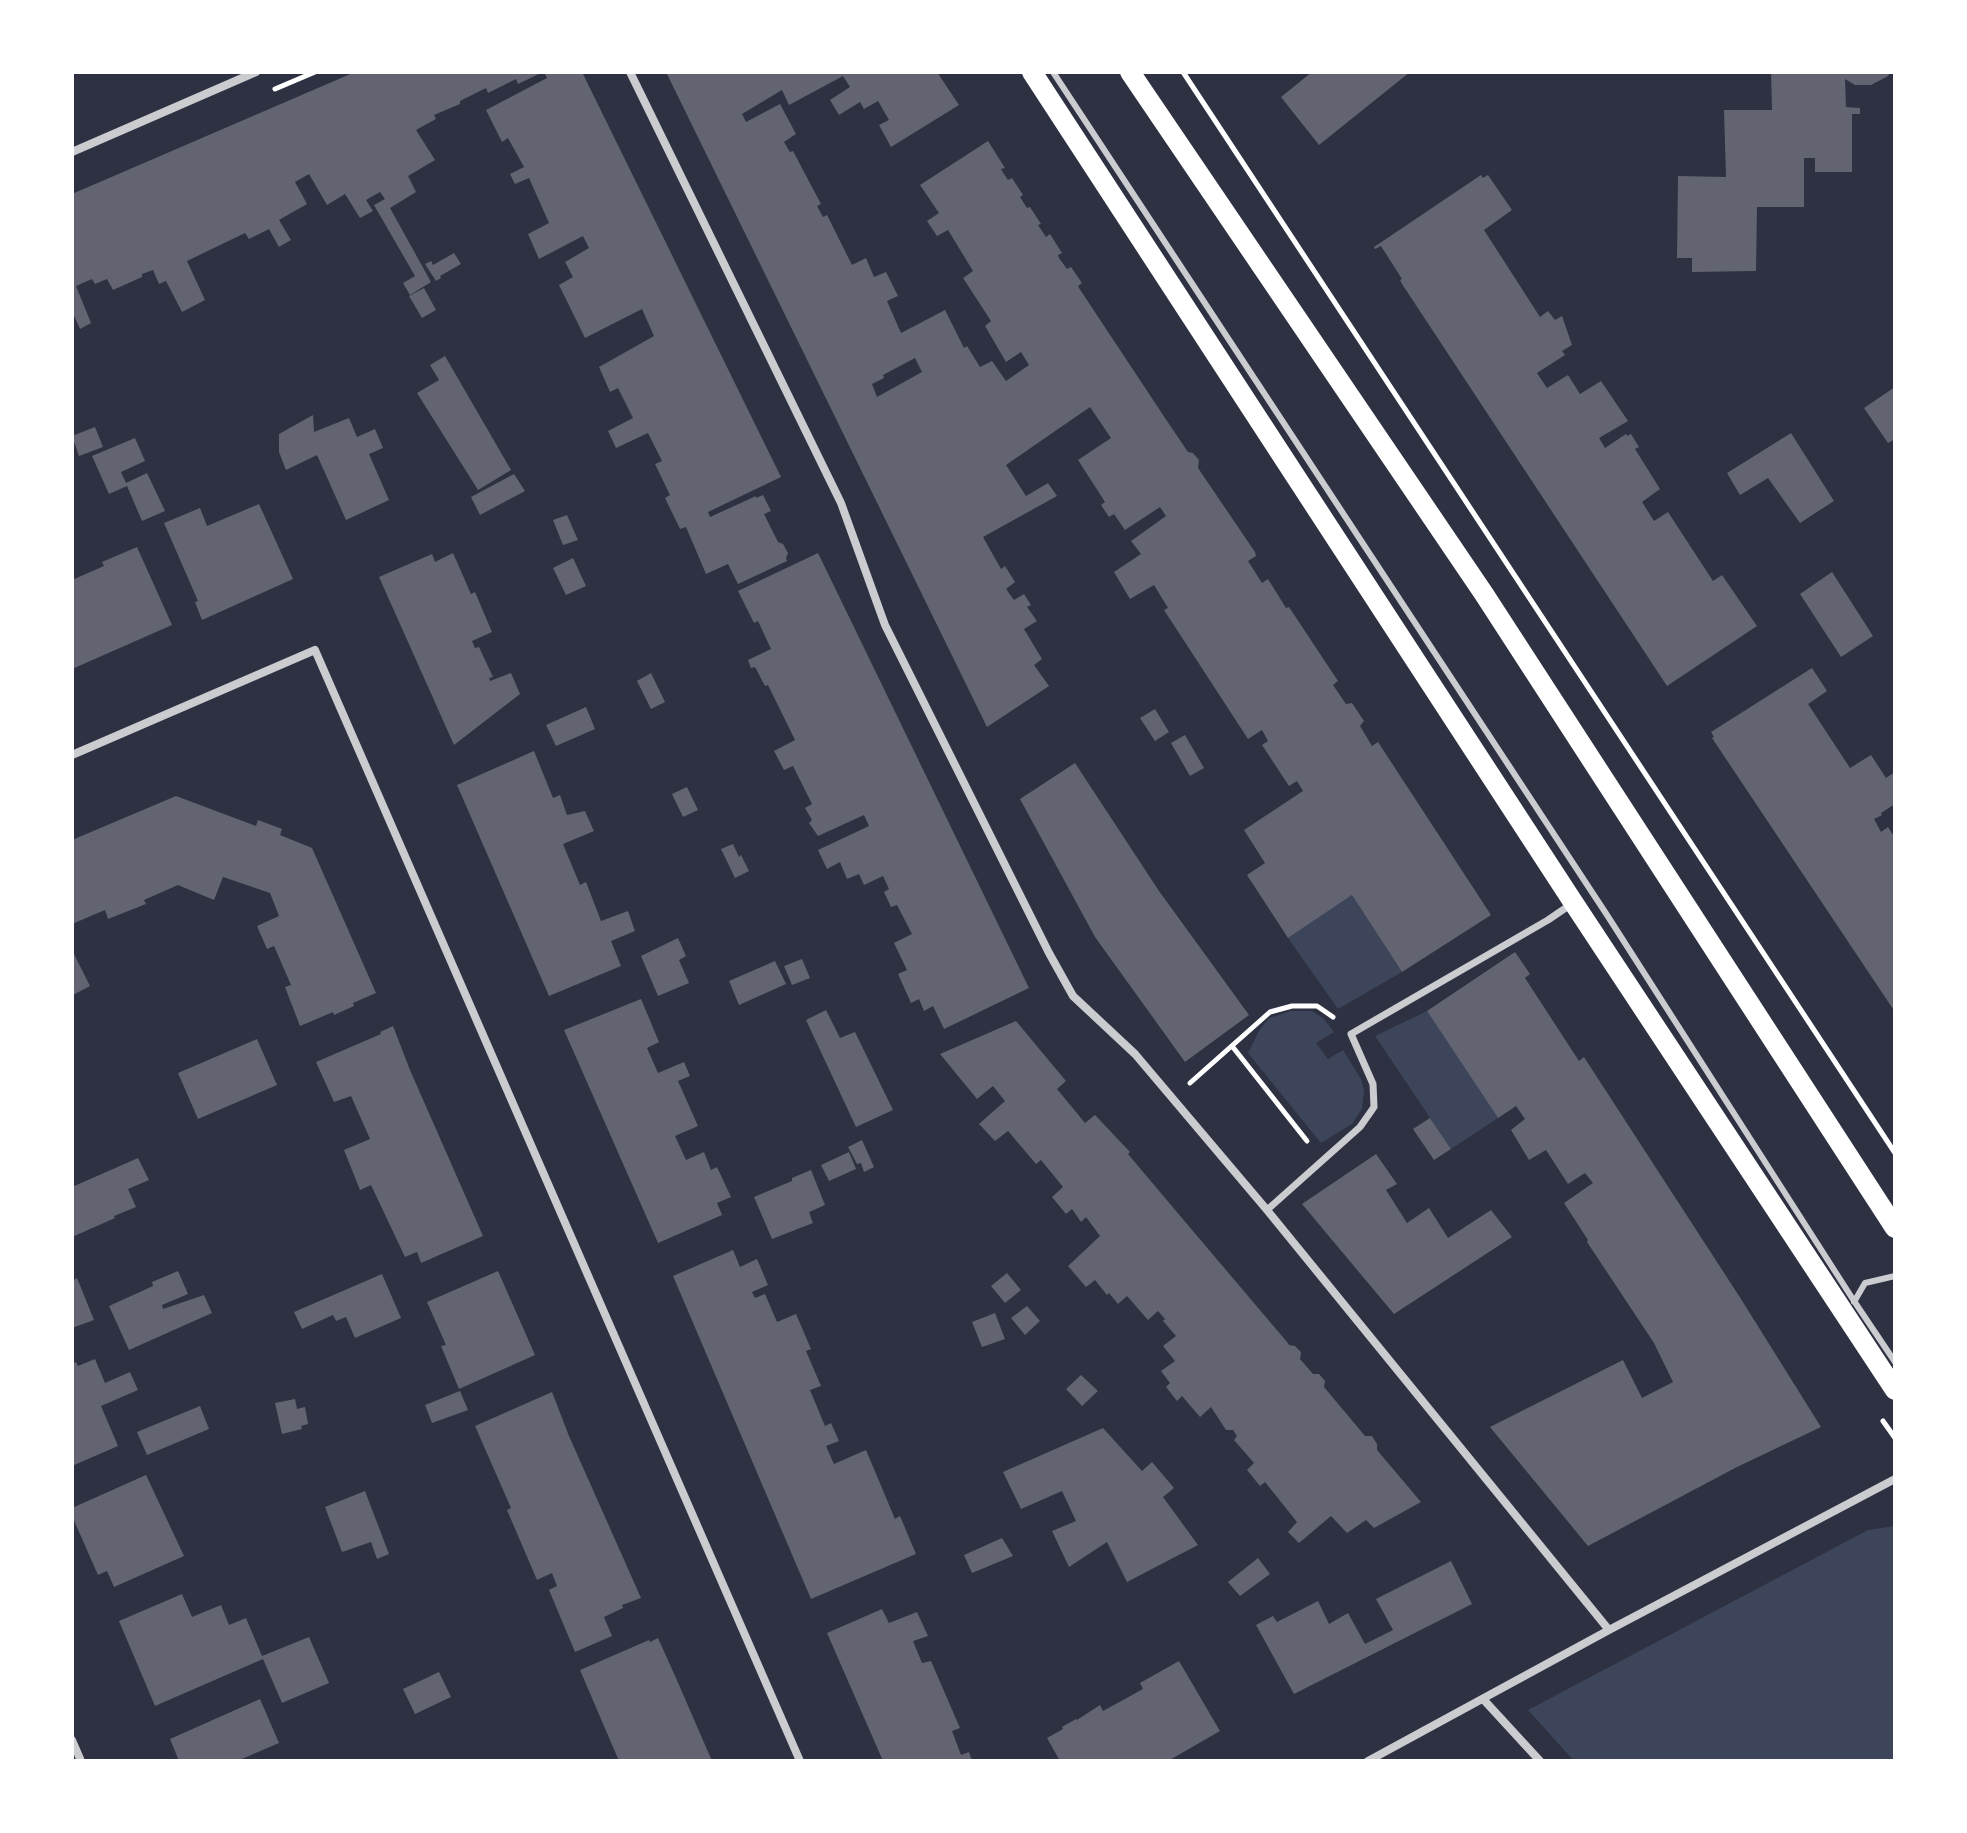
<!DOCTYPE html>
<style>
body{margin:0}
#map{position:relative;width:1967px;height:1833px;overflow:hidden;background:#2d3142;font-family:Rubik,sans-serif}
canvas{display:block}
.frame{position:absolute;inset:0;border:74px solid #fff;pointer-events:none}
</style>
<div id="map">
<canvas width="1967" height="1833"></canvas>
<div class="frame"></div>
</div>
<script>
const g = document.querySelector('canvas').getContext('2d');
g.lineJoin = 'round';
function fill(path, color) {
  g.fillStyle = color;
  g.fill(path, 'evenodd');
}
function poly(rows) {
  const path = new Path2D();
  for (const r of rows) {
    path.moveTo(r[0], r[1]);
    for (let i = 2; i < r.length; i += 2) path.lineTo(r[i], r[i + 1]);
  }
  return path;
}
function stroke(path, color, width, dash) {
  g.strokeStyle = color;
  g.lineWidth = width;
  g.lineCap = dash ? 'butt' : 'round';
  g.setLineDash(dash || []);
  g.stroke(path);
}
fill(poly([
 [1352,895,1402,972,1338,1009,1288,938],
 [1291,1011,1312,1011,1323,1018,1334,1032,1316,1043,1328,1059,1343,1050,1361,1079,1364,1090,1362,1109,1352,1124,1321,1143,1248,1053,1259,1031,1269,1018],
 [1427,1011,1498,1118,1451,1149,1375,1036],
 [1895,1526,1895,1761,1574,1761,1528,1710,1868,1530]
]), '#3c4559');
fill(poly([
 [355,72,543,72,518,84,516,79,488,93,486,88,460,101,460,104,434,115,436,119,416,130,435,160,408,176,416,192,390,208,431,282,410,295,403,283,415,276,374,205,385,199,380,192,366,200,373,211,360,218,345,194,327,205,309,174,295,182,307,204,279,220,291,240,279,247,269,229,249,239,245,233,187,261,205,300,182,312,166,281,159,284,153,270,142,274,142,277,113,290,107,279,95,284,92,279,76,286,91,323,80,329,72,311,72,194],
 [544,72,582,72,781,477,708,512,710,517,756,496,756,498,763,495,771,511,764,514,778,542,783,544,788,553,786,558,787,561,738,584,728,564,706,574,686,527,680,529,665,498,670,495,655,464,662,461,648,433,616,448,608,431,633,418,618,388,610,392,599,367,654,336,642,309,585,338,559,285,573,277,565,262,589,248,583,236,539,259,528,234,549,223,529,178,515,184,510,174,524,167,508,138,502,142,486,110,547,78],
 [666,72,937,72,959,105,891,147,879,125,889,120,878,101,864,109,860,102,839,115,830,100,850,87,843,76,789,105,782,90,742,114,746,122,780,104,796,134,784,142,790,152,793,151,821,204,817,206,823,217,827,215,852,265,866,258,874,277,886,272,898,296,887,301,901,333,945,310,964,348,967,346,980,367,992,361,1006,381,1029,365,1021,352,1006,362,985,326,991,321,963,278,973,271,948,230,937,236,927,221,939,213,920,185,988,141,1005,168,1001,169,1002,171,1008,180,1012,178,1023,195,1020,197,1027,208,1030,207,1041,224,1038,225,1046,237,1050,234,1062,253,1058,255,1059,258,1067,269,1071,267,1082,283,1078,286,1079,288,1167,421,1188,452,1193,453,1199,460,1198,468,1255,552,1256,556,1248,561,1262,583,1268,579,1286,608,1289,607,1338,681,1333,685,1346,704,1352,703,1364,721,1360,726,1372,746,1378,742,1491,915,1402,972,1352,895,1288,938,1247,875,1265,863,1244,830,1303,791,1297,781,1289,786,1262,745,1268,741,1262,730,1248,739,1164,610,1168,608,1154,585,1130,599,1114,572,1141,554,1131,541,1166,516,1160,507,1125,530,1114,514,1109,517,1101,505,1105,502,1078,460,1111,438,1090,407,1006,465,1026,496,1048,483,1057,496,983,537,1001,569,1005,566,1015,582,1006,589,1014,600,1024,594,1031,605,1027,607,1037,621,1024,629,1042,659,1034,665,1049,686,987,727],
 [915,358,922,372,877,397,872,384,884,378,883,375],
 [1312,72,1410,72,1319,145,1281,97],
 [1771,72,1891,72,1888,76,1871,85,1855,85,1845,79,1846,107,1860,108,1860,114,1852,114,1852,172,1815,172,1815,158,1804,158,1804,207,1757,207,1756,271,1692,272,1692,258,1677,258,1678,176,1726,177,1724,110,1772,110],
 [1481,175,1483,178,1488,175,1512,210,1484,230,1540,317,1548,311,1555,320,1562,316,1572,345,1562,351,1565,355,1537,373,1547,388,1568,375,1580,394,1601,381,1628,421,1599,438,1605,448,1626,434,1627,436,1631,434,1639,447,1635,449,1660,489,1642,502,1654,521,1668,512,1713,581,1722,575,1757,626,1667,686,1402,284,1400,280,1402,279,1381,246,1375,249,1374,247],
 [454,253,461,264,440,276,441,278,436,281,425,264,431,261,433,265],
 [424,288,436,310,422,318,409,296],
 [445,356,511,470,478,490,417,393,439,380,430,365],
 [1895,387,1895,439,1888,443,1864,408],
 [313,415,314,432,349,418,357,437,375,429,383,448,369,454,389,500,346,520,317,455,286,470,279,452,279,434],
 [95,427,103,447,79,456,72,436],
 [1791,433,1834,501,1800,523,1768,478,1740,495,1727,473],
 [135,438,145,461,121,472,126,483,147,473,165,511,142,521,127,486,109,494,92,456],
 [514,474,525,491,480,515,471,497],
 [259,504,293,579,202,620,195,602,198,601,164,523,200,508,207,526],
 [567,515,578,540,563,545,553,520],
 [137,547,172,625,72,669,72,580,104,566,102,562],
 [453,553,471,594,475,592,492,632,472,641,475,648,479,647,493,677,489,678,490,681,511,673,520,694,454,745,379,577,432,554,435,562],
 [818,553,1029,988,944,1029,933,1006,924,1011,919,999,911,1003,898,974,907,970,894,943,912,934,897,905,891,907,884,892,889,889,883,876,864,885,859,874,847,879,840,862,827,869,818,850,869,826,864,815,818,836,809,823,812,820,805,808,812,804,793,766,784,770,774,751,795,740,768,685,765,686,755,667,751,668,748,660,771,649,758,621,754,623,738,591],
 [573,558,586,586,566,595,553,568],
 [1832,572,1873,636,1841,657,1800,594],
 [1812,668,1827,691,1808,704,1850,768,1871,755,1886,778,1895,772,1895,804,1881,813,1882,815,1874,819,1881,832,1888,827,1895,838,1895,1012,1712,738,1714,737,1711,732],
 [651,673,665,702,651,709,637,681],
 [586,707,595,729,556,746,546,725],
 [1155,709,1169,732,1155,741,1140,718],
 [1185,735,1204,768,1190,776,1171,743],
 [534,751,553,798,560,795,567,815,585,811,594,831,563,844,580,885,586,882,601,921,628,911,635,931,611,941,621,966,549,996,457,785],
 [1075,763,1159,891,1249,1015,1185,1062,1095,937,1020,799],
 [687,787,698,810,683,817,672,794],
 [176,796,256,826,258,820,282,829,280,835,312,848,376,993,353,1003,354,1006,334,1015,333,1012,300,1026,285,987,291,985,274,946,267,949,257,926,279,916,270,893,223,877,214,900,178,885,144,900,146,904,108,919,105,910,72,924,72,840],
 [733,844,739,857,741,855,749,871,735,878,721,849],
 [678,938,686,956,679,960,689,983,658,996,641,956],
 [72,950,90,986,73,995,72,992],
 [1515,952,1530,974,1525,978,1579,1061,1584,1057,1741,1299,1821,1427,1737,1467,1588,1546,1490,1427,1623,1360,1642,1398,1673,1382,1654,1343,1587,1242,1588,1240,1564,1203,1593,1183,1585,1173,1568,1184,1546,1150,1529,1160,1511,1130,1525,1119,1516,1106,1498,1118,1427,1011],
 [802,959,810,978,792,985,784,966],
 [775,961,786,984,739,1005,729,981],
 [641,999,659,1042,647,1048,658,1073,684,1062,690,1076,678,1081,698,1126,675,1136,686,1160,704,1152,711,1170,717,1167,731,1197,717,1203,722,1215,658,1243,564,1030],
 [826,1010,840,1038,855,1032,893,1110,856,1127,806,1020],
 [1016,1021,1066,1081,1057,1089,1085,1123,1095,1115,1130,1152,1128,1154,1176,1211,1287,1342,1289,1345,1295,1346,1301,1352,1300,1359,1313,1374,1319,1374,1325,1381,1324,1387,1355,1424,1365,1436,1372,1436,1377,1444,1377,1450,1421,1502,1374,1528,1366,1520,1347,1533,1331,1516,1299,1543,1288,1532,1297,1522,1265,1482,1260,1486,1247,1470,1254,1463,1234,1440,1237,1436,1233,1430,1226,1430,1211,1407,1200,1417,1182,1396,1177,1401,1166,1387,1170,1383,1161,1371,1175,1361,1163,1346,1176,1336,1163,1321,1165,1319,1158,1311,1148,1320,1127,1296,1118,1304,1109,1293,1107,1295,1095,1280,1086,1287,1068,1266,1100,1236,1086,1217,1081,1222,1072,1209,1066,1214,1052,1197,1063,1187,1041,1160,1036,1164,1008,1131,995,1141,979,1124,1005,1101,993,1086,977,1099,940,1054],
 [393,1026,410,1070,483,1236,421,1263,417,1252,405,1257,371,1185,360,1190,344,1150,370,1139,351,1096,334,1102,316,1062,381,1034,380,1032],
 [257,1039,277,1085,198,1119,178,1073],
 [1430,1118,1451,1149,1434,1160,1413,1129],
 [862,1140,874,1167,864,1172,861,1163,857,1164,848,1147],
 [849,1152,856,1169,829,1181,821,1165],
 [1376,1154,1397,1184,1386,1190,1407,1223,1429,1208,1448,1238,1491,1210,1512,1237,1394,1314,1302,1204],
 [138,1158,149,1180,128,1189,136,1207,114,1216,115,1218,72,1237,72,1187],
 [811,1170,825,1205,809,1212,813,1223,772,1239,754,1197,792,1181,792,1178],
 [733,1250,740,1267,757,1259,768,1285,752,1292,755,1298,765,1294,777,1322,796,1314,811,1349,806,1351,821,1386,810,1390,825,1426,831,1423,839,1441,826,1446,834,1464,866,1450,895,1519,900,1516,916,1554,811,1599,673,1276],
 [178,1271,188,1294,162,1305,163,1309,204,1295,212,1313,129,1350,109,1306,153,1286,152,1282],
 [498,1271,535,1355,459,1389,441,1346,446,1345,427,1302],
 [1007,1273,1021,1290,1005,1303,991,1286],
 [382,1274,401,1318,355,1338,346,1317,336,1321,333,1315,302,1329,294,1312],
 [72,1275,74,1280,77,1278,94,1320,72,1328],
 [1027,1306,1040,1321,1025,1335,1011,1318],
 [995,1313,1005,1339,982,1347,972,1322],
 [95,1359,105,1383,130,1372,138,1390,101,1406,118,1446,72,1466,72,1364,76,1362,78,1366],
 [1081,1375,1098,1391,1082,1406,1066,1389],
 [460,1391,468,1410,432,1423,425,1405],
 [552,1392,569,1436,641,1598,622,1605,623,1608,604,1617,612,1636,575,1652,549,1590,557,1586,552,1573,537,1580,507,1510,511,1508,475,1426],
 [295,1399,297,1409,305,1407,308,1424,301,1426,302,1429,282,1434,275,1403],
 [200,1406,209,1429,147,1455,137,1432],
 [1103,1428,1142,1471,1152,1462,1174,1488,1163,1497,1198,1545,1127,1582,1107,1542,1069,1567,1052,1531,1076,1521,1062,1491,1021,1509,1003,1472],
 [146,1475,184,1556,114,1587,107,1571,98,1575,72,1516,72,1508],
 [365,1491,389,1554,377,1559,371,1542,342,1552,325,1507],
 [1002,1538,1013,1556,972,1573,964,1555],
 [1258,1558,1270,1574,1240,1596,1228,1582],
 [1451,1561,1472,1604,1294,1694,1256,1625,1273,1616,1277,1622,1318,1601,1329,1624,1348,1613,1365,1644,1393,1630,1376,1599],
 [182,1594,192,1617,221,1605,229,1625,246,1618,262,1656,309,1637,329,1683,282,1703,263,1659,155,1706,119,1621],
 [882,1609,889,1623,917,1612,928,1636,913,1641,922,1663,931,1661,960,1728,952,1731,961,1755,969,1752,972,1761,883,1761,827,1633],
 [658,1638,676,1678,712,1761,619,1761,580,1670,649,1640,650,1642],
 [1179,1661,1220,1731,1168,1761,1060,1761,1047,1738,1063,1729,1062,1727,1076,1719,1077,1720,1100,1705,1103,1711,1143,1689,1140,1683],
 [439,1672,451,1697,415,1714,403,1689],
 [260,1699,279,1743,237,1761,179,1761,170,1739]
]), '#626471');
stroke(poly([
 [1183,72,1895,1153],
 [275,89,315,72],
 [1232,1046,1307,1141],
 [1190,1083,1270,1012,1292,1006,1317,1006,1333,1017],
 [1883,1421,1895,1438]
]), '#fff', 5);
stroke(poly([
 [1053,72,1607,915,1854,1301,1895,1362],
 [1854,1302,1865,1283,1895,1276]
]), '#caccd0', 6);
stroke(poly([
 [1267,1210,1360,1127,1374,1107,1373,1084,1351,1034,1548,920,1570,905]
]), '#caccd0', 7);
stroke(poly([
 [630,72,841,503,885,625,1049,953,1073,996,1135,1054,1267,1210,1609,1630],
 [72,152,256,72],
 [72,755,315,650,800,1761],
 [1483,1699,1540,1761],
 [72,1740,81,1761],
 [1368,1761,1609,1630,1895,1479]
]), '#caccd0', 8);
stroke(poly([
 [1032,72,1573,902,1895,1390],
 [1130,72,1484,594,1895,1228]
]), '#fff', 20);
</script>
